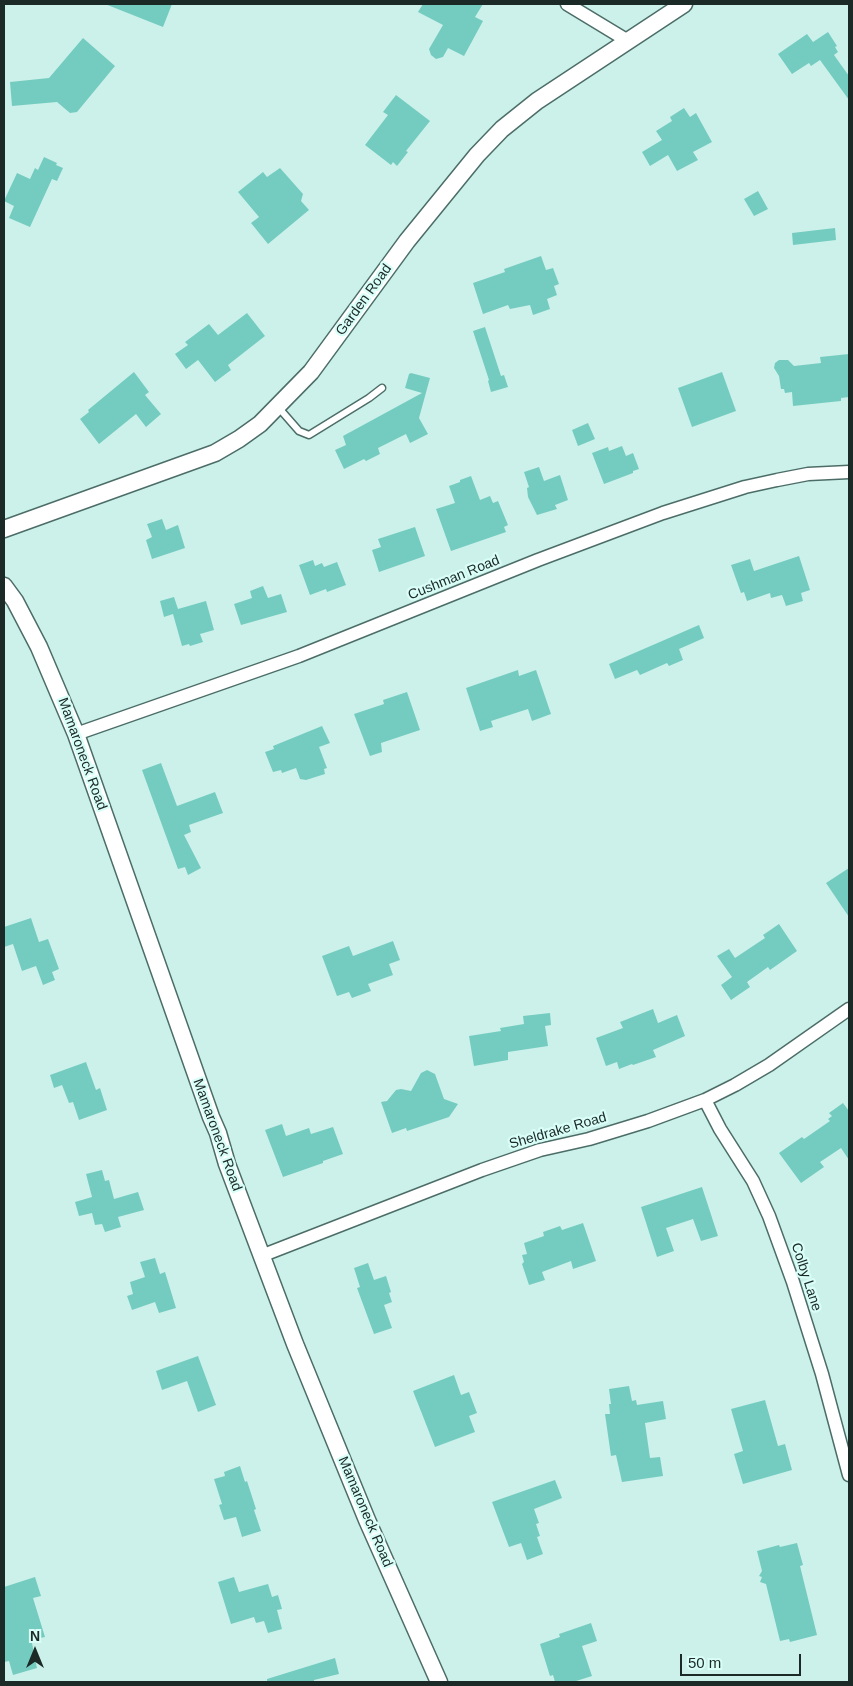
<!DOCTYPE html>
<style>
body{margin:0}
#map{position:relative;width:853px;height:1686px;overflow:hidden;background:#ccf1ea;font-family:Helvetica,sans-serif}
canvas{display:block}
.frame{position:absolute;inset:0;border:5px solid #1b2927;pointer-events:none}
.north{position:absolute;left:10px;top:1626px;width:50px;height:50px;-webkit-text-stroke:4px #d9fef8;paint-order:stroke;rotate:0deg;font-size:14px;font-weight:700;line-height:20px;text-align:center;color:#1b2927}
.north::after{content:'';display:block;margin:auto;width:18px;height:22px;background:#1b2927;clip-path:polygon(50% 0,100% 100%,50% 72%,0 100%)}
.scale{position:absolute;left:680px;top:1654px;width:121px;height:22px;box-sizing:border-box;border:2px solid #1b2927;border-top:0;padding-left:6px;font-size:15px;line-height:18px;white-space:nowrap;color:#1b2927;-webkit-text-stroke:4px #d9fef8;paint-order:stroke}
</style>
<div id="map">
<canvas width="853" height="1686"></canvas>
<div class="frame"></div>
<div class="north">N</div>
<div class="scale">50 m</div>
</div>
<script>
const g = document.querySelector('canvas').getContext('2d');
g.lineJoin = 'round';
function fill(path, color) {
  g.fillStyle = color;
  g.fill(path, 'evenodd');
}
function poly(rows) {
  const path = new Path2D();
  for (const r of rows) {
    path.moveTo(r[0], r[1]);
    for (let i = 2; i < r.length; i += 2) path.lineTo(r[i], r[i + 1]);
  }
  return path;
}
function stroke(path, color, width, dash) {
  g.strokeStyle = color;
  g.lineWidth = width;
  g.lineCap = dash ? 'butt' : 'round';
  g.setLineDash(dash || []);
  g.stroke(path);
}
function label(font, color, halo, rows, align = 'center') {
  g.font = font + ' Helvetica,sans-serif';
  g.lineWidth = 4.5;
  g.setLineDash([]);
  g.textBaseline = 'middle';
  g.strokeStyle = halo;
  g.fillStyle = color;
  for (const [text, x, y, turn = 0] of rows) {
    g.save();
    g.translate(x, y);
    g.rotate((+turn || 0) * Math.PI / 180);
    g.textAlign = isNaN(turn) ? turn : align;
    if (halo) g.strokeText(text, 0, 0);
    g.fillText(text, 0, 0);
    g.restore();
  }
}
fill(poly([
 [105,4,172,4,163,27],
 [423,4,483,4,475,17,483,21,464,56,448,48,443,57,436,59,431,55,429,49,443,25,418,12],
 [828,32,837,46,835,47,838,52,834,55,849,76,849,100,820,60,811,66,809,63,792,74,778,54,807,34,813,42],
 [83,38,115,66,77,112,70,113,57,102,12,106,10,82,49,78],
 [396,95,430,121,406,151,408,152,397,166,393,162,391,165,365,145,388,115,383,112],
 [684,108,690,117,696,113,712,142,693,152,698,160,677,171,668,155,650,166,642,152,662,140,656,131,672,121,670,117],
 [44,157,57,163,56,165,63,168,57,181,52,179,30,227,9,218,14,206,4,201,17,173,30,179,35,168,38,170],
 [280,168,303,194,301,201,309,210,268,244,251,223,259,217,238,192,263,172,267,177],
 [758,191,768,209,754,216,744,199],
 [835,228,836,240,793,245,792,233],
 [541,256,546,270,553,268,559,284,554,286,557,295,547,299,550,309,533,315,530,305,510,309,508,305,483,314,473,283,505,272,504,269],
 [247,313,265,336,228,365,231,370,215,382,198,360,186,369,175,354,188,345,185,342,209,324,218,335],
 [485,327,501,376,504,375,508,387,491,392,488,381,489,380,473,331],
 [849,354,849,397,841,398,841,401,793,406,792,392,785,393,784,389,781,389,779,376,774,368,775,363,779,360,788,360,794,366,821,363,820,357],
 [134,372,149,392,145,395,161,414,146,427,136,414,99,444,80,419,89,412,88,410],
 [722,372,736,411,692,427,678,388],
 [411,373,430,378,419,418,428,434,410,443,406,434,378,448,380,454,366,461,364,459,344,469,335,450,346,445,343,436,422,393,405,388,409,374],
 [588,423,595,439,578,446,572,430],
 [622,446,626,456,633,453,639,469,633,471,633,473,604,484,592,453,608,447,609,451],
 [539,467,544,481,560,475,568,500,555,505,557,509,537,515,528,497,527,488,529,487,524,472],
 [471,476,480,500,490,496,493,503,498,501,508,525,504,527,506,532,451,551,436,509,455,503,449,486,460,482,460,480],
 [162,519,166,530,178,525,185,548,152,559,146,540,152,537,147,524],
 [415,527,425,556,379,572,372,550,381,547,378,539],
 [799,556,810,590,801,593,803,601,786,606,782,595,771,598,770,593,747,601,744,592,741,593,731,565,750,559,754,571],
 [313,560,315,566,322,563,324,567,337,562,346,585,327,592,326,589,310,595,299,565],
 [263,586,268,598,281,594,287,612,241,625,234,604,252,598,250,591],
 [174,597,178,609,206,601,214,630,200,634,203,642,190,646,189,644,182,646,173,614,164,617,160,601],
 [699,625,704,638,679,649,683,660,669,666,667,663,640,675,637,670,615,679,609,664],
 [518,670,519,676,536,670,551,714,532,721,528,709,491,721,493,727,480,731,466,688],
 [407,692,420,730,381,743,382,752,370,756,354,714,384,704,383,700],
 [322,726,330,743,319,747,327,768,324,769,325,774,306,780,300,779,296,768,282,773,281,770,273,772,265,752,274,749,273,746],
 [161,763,177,806,215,792,223,813,189,825,191,832,184,835,201,868,188,875,185,867,178,869,142,770],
 [849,868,849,917,826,883],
 [31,918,39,942,48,939,59,969,52,972,55,980,43,985,36,966,22,971,13,944,4,947,4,927],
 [779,924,797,951,770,970,768,967,747,982,750,987,731,1000,721,985,732,977,717,956,729,949,735,958,765,938,763,935],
 [393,941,400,960,389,964,393,975,368,984,371,991,352,998,349,992,337,996,322,956,349,946,353,956],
 [653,1009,658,1023,677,1015,685,1036,653,1050,656,1057,633,1065,632,1064,619,1069,617,1062,606,1066,596,1038,623,1028,620,1022],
 [550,1013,551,1025,545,1026,548,1046,508,1052,508,1060,474,1066,469,1036,501,1031,500,1028,524,1024,523,1016],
 [86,1062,96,1090,100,1088,107,1110,79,1120,73,1102,69,1103,62,1085,54,1088,50,1075],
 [427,1070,435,1074,444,1099,458,1104,449,1117,407,1131,406,1128,392,1133,381,1102,387,1101,396,1090,401,1089,411,1091,421,1073],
 [843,1103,849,1111,849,1160,841,1148,820,1162,824,1167,801,1183,779,1153,802,1137,804,1139,830,1121,828,1119,832,1116,829,1113],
 [282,1124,286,1136,309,1128,311,1134,333,1127,343,1154,323,1161,323,1163,283,1177,265,1130],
 [102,1170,105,1181,109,1180,114,1199,138,1192,144,1210,118,1217,121,1227,105,1232,102,1224,95,1225,92,1213,79,1216,75,1202,92,1197,86,1174],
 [702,1187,718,1236,701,1241,693,1219,666,1228,674,1251,657,1257,641,1207],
 [583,1223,596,1261,573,1269,571,1261,542,1272,545,1280,529,1285,522,1264,524,1262,522,1255,527,1254,524,1243,544,1236,543,1232,560,1226,562,1230],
 [155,1258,160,1274,165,1272,176,1308,159,1313,155,1302,132,1310,127,1296,133,1294,130,1282,145,1277,140,1262],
 [368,1263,374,1280,386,1276,391,1292,389,1293,392,1302,384,1305,392,1328,374,1334,357,1288,360,1287,354,1268],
 [198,1356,216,1405,198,1412,187,1381,162,1390,156,1371],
 [454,1375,461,1395,469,1392,477,1413,469,1416,475,1432,435,1447,413,1391],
 [629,1386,632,1401,636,1400,637,1405,663,1401,666,1419,645,1423,650,1458,660,1457,663,1476,622,1482,616,1455,611,1456,605,1414,610,1414,609,1404,611,1404,609,1389],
 [765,1400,778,1446,785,1444,792,1470,743,1484,734,1454,743,1451,731,1409],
 [240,1466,245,1482,247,1481,256,1509,254,1510,261,1531,242,1537,236,1517,224,1520,219,1505,222,1504,214,1479,225,1476,224,1472],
 [555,1480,562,1498,534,1509,539,1523,536,1524,540,1536,537,1537,543,1554,527,1560,521,1543,509,1547,492,1502],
 [797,1543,803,1565,800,1566,817,1635,790,1642,789,1639,780,1641,766,1584,760,1582,762,1577,759,1576,762,1571,757,1551,779,1545,780,1547],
 [35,1577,41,1596,33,1598,45,1637,35,1639,36,1641,32,1643,37,1668,13,1675,9,1661,4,1662,4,1587],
 [234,1577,239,1592,268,1584,272,1597,278,1595,282,1609,277,1610,282,1629,268,1633,264,1621,256,1623,254,1617,231,1624,218,1582],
 [591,1623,597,1641,582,1646,592,1676,573,1682,555,1682,553,1675,550,1676,540,1644,560,1637,559,1634],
 [335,1658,339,1674,314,1680,314,1682,267,1682,267,1679]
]), '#74ccc0');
const service = poly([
 [278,407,299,431,309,435,369,398,382,388]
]);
const minor = poly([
 [567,4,628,41],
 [76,734,299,656,538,560,663,513,745,487,777,480,808,474,849,472],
 [705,1100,720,1129,753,1181,769,1216,793,1282,822,1374,849,1475],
 [261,1256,482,1170,540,1150,589,1139,648,1121,705,1100,735,1085,769,1065,849,1009]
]);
const tertiary = poly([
 [4,529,215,453,239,439,260,424,311,372,407,241,477,155,502,129,537,101,684,4],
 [4,586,15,601,39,647,76,734,211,1117,218,1133,227,1164,295,1344,367,1520,439,1682]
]);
stroke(service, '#4c6d67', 9);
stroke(minor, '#4c6d67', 15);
stroke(tertiary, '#4c6d67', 19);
stroke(service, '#fff', 6);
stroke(minor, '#fff', 12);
stroke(tertiary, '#fff', 16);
label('14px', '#1b2927', '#d9fef8', [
 ["Garden Road",364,300,-54],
 ["Cushman Road",454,578,-22],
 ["Mamaroneck Road",82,754,70],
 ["Sheldrake Road",558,1131,-16],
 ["Mamaroneck Road",217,1135,70],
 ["Colby Lane",806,1277,72],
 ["Mamaroneck Road",365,1512,67]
]);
</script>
